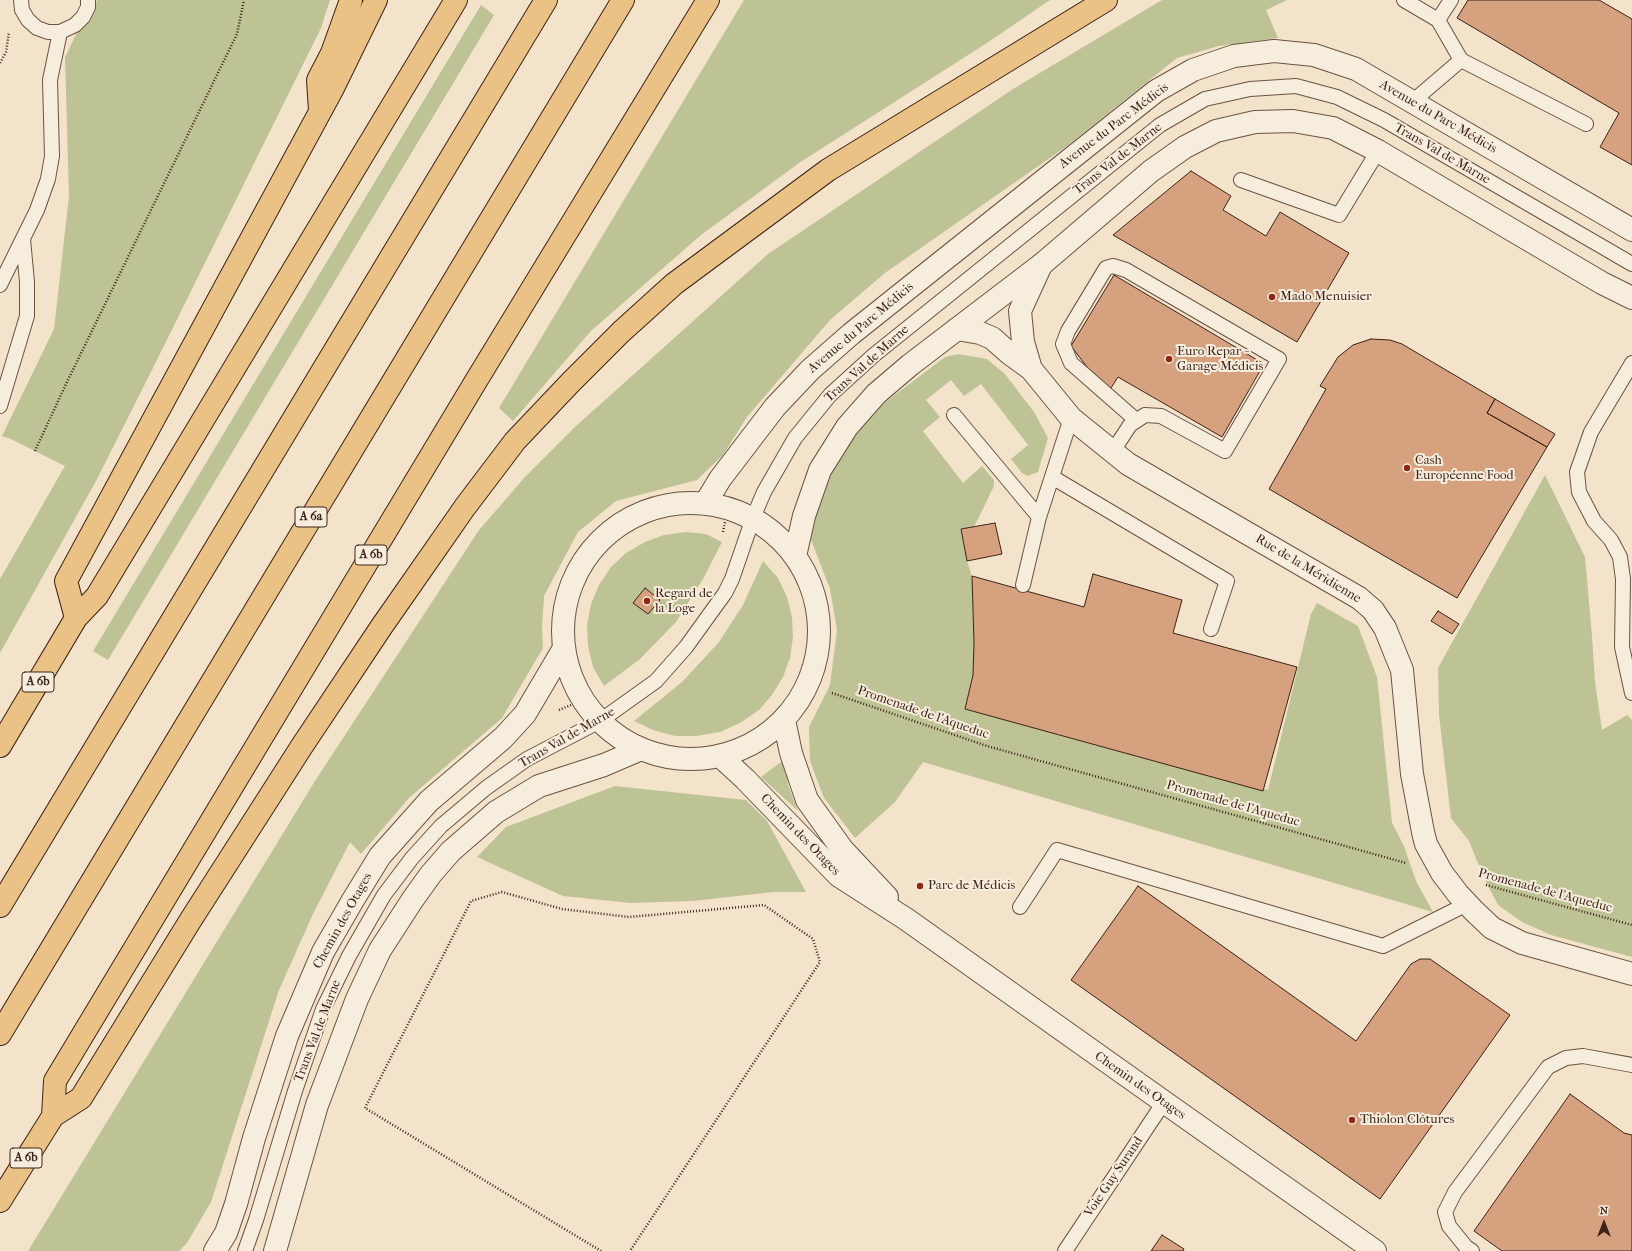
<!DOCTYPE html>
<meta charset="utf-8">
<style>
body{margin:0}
#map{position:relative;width:1632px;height:1251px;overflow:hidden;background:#f3e3ca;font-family:"IM FELL French Canon",serif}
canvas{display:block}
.north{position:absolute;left:1584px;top:1203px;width:40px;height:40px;-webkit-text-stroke:3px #f7eddd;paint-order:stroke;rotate:0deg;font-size:11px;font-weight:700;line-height:16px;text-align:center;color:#3d2318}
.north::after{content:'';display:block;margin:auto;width:14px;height:18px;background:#3d2318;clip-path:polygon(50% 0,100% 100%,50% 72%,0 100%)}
</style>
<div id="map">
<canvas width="1632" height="1251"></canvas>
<div class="north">N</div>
</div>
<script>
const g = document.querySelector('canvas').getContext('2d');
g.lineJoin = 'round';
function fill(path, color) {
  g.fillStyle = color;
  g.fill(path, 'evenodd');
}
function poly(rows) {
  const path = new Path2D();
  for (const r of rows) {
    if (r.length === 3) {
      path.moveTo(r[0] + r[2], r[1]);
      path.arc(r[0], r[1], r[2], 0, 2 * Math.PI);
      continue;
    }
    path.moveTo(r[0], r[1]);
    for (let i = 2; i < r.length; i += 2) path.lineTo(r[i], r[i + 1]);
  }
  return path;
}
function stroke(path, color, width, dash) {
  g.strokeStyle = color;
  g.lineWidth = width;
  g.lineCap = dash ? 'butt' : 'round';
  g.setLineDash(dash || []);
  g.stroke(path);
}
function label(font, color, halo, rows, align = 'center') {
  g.font = font + ' "IM FELL French Canon",serif';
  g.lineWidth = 4;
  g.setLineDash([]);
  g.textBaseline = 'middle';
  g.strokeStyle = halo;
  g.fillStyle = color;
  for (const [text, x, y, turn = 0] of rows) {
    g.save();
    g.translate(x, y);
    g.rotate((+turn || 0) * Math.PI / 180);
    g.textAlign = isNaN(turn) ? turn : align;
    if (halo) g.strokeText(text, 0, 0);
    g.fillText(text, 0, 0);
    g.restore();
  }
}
fill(poly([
 [97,0,330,0,321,28,151,372,96,481,0,653,0,579,65,466,11,439,2,436,54,329,69,196,65,58,75,36,96,4],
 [744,0,1050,0,990,41,799,163,701,235,591,331,513,421,499,408],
 [1162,0,1287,0,1266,10,1278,38,1219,46,1177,58,1067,146,885,273,830,320,747,417,723,455,697,480,616,501,578,532,544,596,542,628,543,648,502,718,409,798,361,854,350,842,313,914,279,990,211,1202,187,1243,179,1251,28,1251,315,781,479,530,525,477,576,426,768,254,1013,89],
 [481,5,494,15,108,660,93,651],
 [958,354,987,359,1005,374,1034,412,1048,438,1038,472,1028,476,1022,473,1011,459,1028,445,981,384,964,396,951,380,926,400,940,417,923,431,963,483,982,466,994,480,994,486,974,527,961,529,967,561,972,576,974,643,973,675,965,709,1268,790,1311,614,1317,603,1358,626,1377,677,1392,823,1404,846,1416,881,1433,912,923,762,895,802,855,838,824,798,810,761,809,727,830,685,837,630,830,589,810,537,812,512,826,473,846,442,875,410,945,357],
 [1545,475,1585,557,1592,636,1595,682,1602,730,1627,715,1632,720,1632,957,1551,935,1522,922,1498,905,1484,878,1469,841,1451,818,1439,715,1438,668],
 [685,532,706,534,722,542,703,579,676,622,640,659,604,686,593,667,588,646,587,625,591,604,599,585,611,567,626,553,645,542,664,535],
 [763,561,778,578,787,597,792,617,793,637,790,658,783,677,772,695,759,710,740,723,720,732,697,736,675,736,653,730,634,721,682,682,719,642,743,605],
 [785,759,788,785,798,811,761,777],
 [615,786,746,800,767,821,806,892,773,892,693,901,631,903,563,896,477,857,506,827]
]), '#bec395');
const building = poly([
 [1468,0,1599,0,1632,19,1632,165,1600,147,1619,113,1457,18,1468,0],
 [1191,171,1231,196,1223,210,1266,236,1280,212,1349,253,1297,342,1113,235,1191,171],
 [1114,275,1264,364,1222,437,1118,377,1109,391,1087,367,1071,346,1114,275],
 [1371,339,1390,340,1402,344,1495,399,1487,413,1547,447,1457,598,1269,489,1326,389,1320,386,1338,357,1353,345,1371,339],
 [1495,399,1555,434,1547,447,1487,413,1495,399],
 [995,523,1002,554,967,561,961,529,995,523],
 [1093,574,1182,600,1173,633,1297,667,1263,791,965,709,973,675,974,643,972,576,1084,607,1093,574],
 [645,588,660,600,648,614,633,603,645,588],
 [1438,611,1459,624,1452,634,1431,621,1438,611],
 [1138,886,1356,1041,1411,964,1420,959,1430,959,1510,1015,1380,1199,1071,980,1138,886],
 [1570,1094,1624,1133,1632,1135,1632,1251,1502,1251,1474,1231,1570,1094],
 [1162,1235,1184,1249,1183,1251,1151,1251,1162,1235]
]);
fill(building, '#d5a17e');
stroke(building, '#3d2318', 1);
const service = poly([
 [21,0,22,10,28,20,37,28,48,32,60,32,75,25,83,17,88,7,88,0],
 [1404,0,1438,20],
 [1461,60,1586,124],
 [1412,102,1461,60,1438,20,1451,0],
 [1241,180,1339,215,1378,151],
 [0,285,37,210,48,179,52,156,50,80,60,32],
 [1632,363,1591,432,1577,472,1579,492,1594,521,1611,540,1620,557,1623,579,1622,647,1632,693],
 [0,406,27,316,27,282,23,239],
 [954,415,1039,517],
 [1113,451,1130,425,1145,415,1161,416,1225,451,1279,359,1126,270,1113,266,1106,268,1068,331,1063,344,1071,363,1136,420],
 [1052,477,1227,581,1211,629],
 [1023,585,1039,517,1071,418],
 [1020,907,1057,850,1383,946,1467,904],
 [245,1251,256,1220,295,1091,323,1009,349,956,384,895,412,858,441,826,486,788,527,759,600,721,656,681,686,647,725,593,732,579,753,518,764,492,795,438,830,395,874,355,1160,125,1205,99,1250,89,1296,86,1337,97,1384,120,1632,264],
 [1065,1251,1164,1102],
 [1472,1251,1466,1247,1449,1226,1445,1212,1455,1192,1548,1067,1566,1058,1583,1056,1632,1065]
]);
const minor = poly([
 [1041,265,1020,311,1023,342,1031,369,1071,418,1128,464,1359,598,1373,610,1385,628,1402,670,1412,774,1423,832,1426,844,1442,873,1458,894,1474,911,1492,928,1522,943,1632,974],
 [957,329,980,333,992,338,1009,353,1031,369]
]);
const tertiary = poly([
 [691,631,128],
 [705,504,720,479,775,407,810,370,851,334,1156,91,1193,70,1234,56,1274,51,1314,55,1356,69,1632,230],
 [795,556,804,516,820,470,847,427,876,394,910,365,1041,265,1151,171,1185,147,1216,131,1255,122,1293,121,1333,128,1378,151,1602,283,1632,298],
 [784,720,791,753,807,800,842,849,887,897],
 [720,756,745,779,839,876,906,919,1164,1102,1375,1251],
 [215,1251,226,1233,236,1204,254,1138,287,1036,323,952,353,900,380,856,429,801,503,738,525,714,564,648],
 [275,1251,317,1105,357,999,380,950,413,899,431,874,451,851,496,812,539,786,604,765,639,750]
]);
const motorway = poly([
 [320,111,318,80,332,53,351,0],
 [76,618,66,581,333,88,376,0],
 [0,746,76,618,97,596,456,0],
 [0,906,546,0],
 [0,1034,623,0],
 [53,1116,55,1081,476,381,708,0],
 [0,1201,53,1116,81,1098,190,921,302,746,382,626,465,507,515,441,571,382,621,332,674,284,828,170,1106,0]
]);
stroke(service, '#6a5344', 16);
stroke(minor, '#6a5344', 24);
stroke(tertiary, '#6a5344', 24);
stroke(motorway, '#3d2318', 24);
stroke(poly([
 [0,63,6,52,9,32],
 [35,451,66,384,237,34,244,0],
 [723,532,725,522],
 [832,693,987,746,1406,863],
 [559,710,593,696],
 [1486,885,1632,925],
 [601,1251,365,1108,471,901,502,892,562,909,629,917,764,905,813,939,820,962,630,1251]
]), '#3d2318', 2.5, [1, 2]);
stroke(service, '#f7eddd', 14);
stroke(minor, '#f7eddd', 22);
stroke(tertiary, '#f7eddd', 22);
stroke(motorway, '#eac285', 22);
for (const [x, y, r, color] of [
 [1272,297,4,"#8f2418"],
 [1169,359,4,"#8f2418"],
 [1407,468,4,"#8f2418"],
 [647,601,4,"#8f2418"],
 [920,886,4,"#8f2418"],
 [1352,1120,4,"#8f2418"]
]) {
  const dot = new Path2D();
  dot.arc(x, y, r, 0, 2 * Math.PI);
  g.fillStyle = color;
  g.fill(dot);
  stroke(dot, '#f7eddd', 1.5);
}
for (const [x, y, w] of [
 [311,517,32],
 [371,555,32],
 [38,682,32],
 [26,1158,32]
]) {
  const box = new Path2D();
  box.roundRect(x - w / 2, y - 10, w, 20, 3);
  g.fillStyle = '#f7eddd';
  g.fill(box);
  stroke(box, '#3d2318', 1);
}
label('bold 12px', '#3d2318', null, [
 ["A 6a",311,517],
 ["A 6b",371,555],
 ["A 6b",38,682],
 ["A 6b",26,1158]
]);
label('13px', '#3d2318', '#f7eddd', [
 ["Avenue du Parc Médicis",1438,117,30],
 ["Avenue du Parc Médicis",1114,126,-37],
 ["Trans Val de Marne",1442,154,30],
 ["Trans Val de Marne",1118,159,-38],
 ["Avenue du Parc Médicis",861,328,-40],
 ["Trans Val de Marne",867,364,-42],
 ["Rue de la Méridienne",1308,569,31],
 ["Promenade de l'Aqueduc",923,713,19],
 ["Trans Val de Marne",567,738,-30],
 ["Promenade de l'Aqueduc",1233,804,16],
 ["Chemin des Otages",800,835,46],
 ["Promenade de l'Aqueduc",1545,891,15],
 ["Chemin des Otages",343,921,-61],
 ["Trans Val de Marne",318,1031,-69],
 ["Chemin des Otages",1140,1086,35],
 ["Voie Guy Surand",1114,1177,-56]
]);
label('13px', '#3d2318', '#f7eddd', [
 ["Mado Menuisier",1280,297],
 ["Euro Repar -",1177,352],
 ["Garage Médicis",1177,367],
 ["Cash",1415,461],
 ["Européenne Food",1415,476],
 ["Regard de",655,594],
 ["la Loge",655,609],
 ["Parc de Médicis",928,886],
 ["Thiolon Clôtures",1360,1120]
], 'left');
</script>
